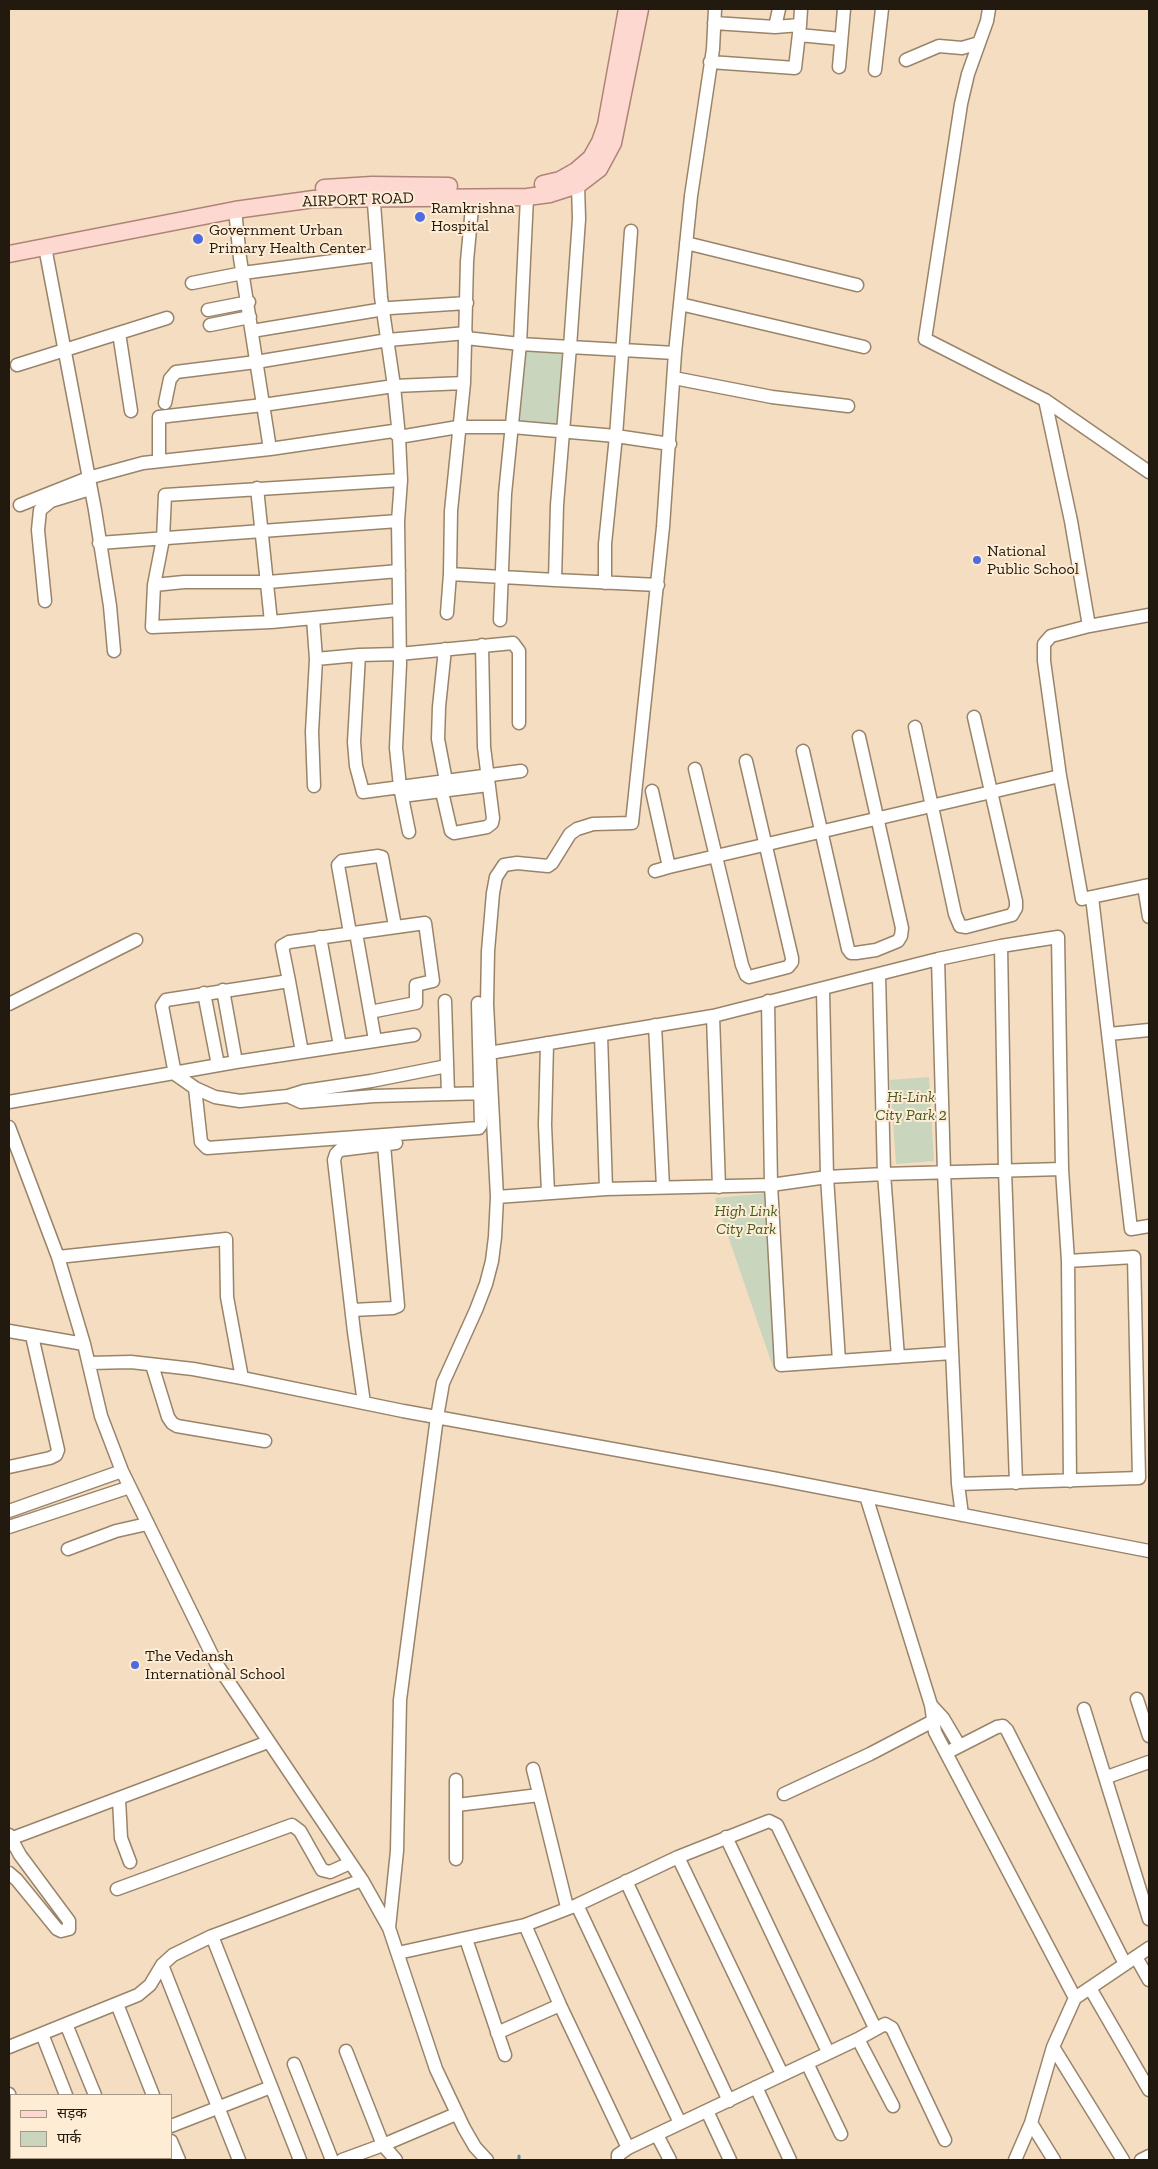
<!DOCTYPE html>
<meta charset="utf-8">
<style>
body{margin:0}
#map{position:relative;width:1158px;height:2169px;overflow:hidden;background:#f5ddc1;font-family:"Zilla Slab","Noto Sans Devanagari",serif}
canvas{display:block}
.frame{position:absolute;inset:0;border:10px solid #22190f;pointer-events:none}
.legend{position:absolute;left:10px;top:2094px;width:162px;height:65px;box-sizing:border-box;background:#feecd5;border:1px solid #a69886;margin:0;padding:6px 9px;list-style:none;font-size:15px;color:#22190f}
.legend li{display:flex;align-items:center;gap:10px;height:25px}
.legend b{width:25px;border:1px solid #a69886}
</style>
<div id="map">
<canvas width="1158" height="2169"></canvas>
<div class="frame"></div>
<ul class="legend">
<li><b style="height:6px;background:#fcd8d0"></b>सड़क</li>
<li><b style="height:14px;background:#c9d6bd"></b>पार्क</li>
</ul>
</div>
<script>
const g = document.querySelector('canvas').getContext('2d');
g.lineJoin = 'round';
function fill(path, color) {
  g.fillStyle = color;
  g.fill(path, 'evenodd');
}
function poly(rows) {
  const path = new Path2D();
  for (const r of rows) {
    path.moveTo(r[0], r[1]);
    for (let i = 2; i < r.length; i += 2) path.lineTo(r[i], r[i + 1]);
  }
  return path;
}
function stroke(path, color, width, dash) {
  g.strokeStyle = color;
  g.lineWidth = width;
  g.lineCap = dash ? 'butt' : 'round';
  g.setLineDash(dash || []);
  g.stroke(path);
}
function label(font, color, halo, rows, align = 'center') {
  g.font = font + ' "Zilla Slab",serif';
  g.lineWidth = 4;
  g.setLineDash([]);
  g.textBaseline = 'middle';
  g.strokeStyle = halo;
  g.fillStyle = color;
  for (const [text, x, y, turn = 0] of rows) {
    g.save();
    g.translate(x, y);
    g.rotate((+turn || 0) * Math.PI / 180);
    g.textAlign = isNaN(turn) ? turn : align;
    if (halo) g.strokeText(text, 0, 0);
    g.fillText(text, 0, 0);
    g.restore();
  }
}
fill(poly([
 [522,349,565,351,561,427,518,425],
 [929,1077,934,1161,896,1164,890,1080],
 [768,1193,774,1370,715,1198]
]), '#c9d6bd');
stroke(poly([
 [519,2160,519,2156]
]), '#698a95', 3);
const minor = poly([
 [989,9,987,21,968,74,961,104,925,339,1045,400,1149,472],
 [714,23,775,27,800,25,801,9],
 [775,27,779,9],
 [799,35,841,39],
 [906,60,939,46,962,48,979,43],
 [710,62,795,68,800,25],
 [839,67,844,9],
 [875,70,882,9],
 [373,190,381,297,394,386,399,437,401,480,398,521,400,664,396,748,400,787,409,832],
 [527,197,520,344,570,347,579,219,578,185],
 [235,210,240,258,270,449],
 [686,243,857,285],
 [45,247,95,510,110,606,114,651],
 [192,283,243,273,378,255],
 [680,304,864,347],
 [208,310,249,302],
 [210,325,250,317],
 [252,331,390,308,467,303],
 [119,333,131,411],
 [466,338,520,344,505,494,500,620],
 [17,365,167,318],
 [674,378,772,397,848,406],
 [1045,400,1071,521,1089,626],
 [165,403,170,379,176,372,256,362,388,340,466,333],
 [159,461,159,417,263,405,394,386,464,383],
 [257,488,271,622],
 [20,505,88,478,143,463,270,449,393,431,399,437,458,427,512,427,616,436,670,444],
 [99,543,398,521],
 [450,574,555,580,557,505,570,347,675,353],
 [555,580,658,585],
 [605,583,605,544,616,436,631,231],
 [154,585,184,582,268,582,399,571],
 [45,601,38,530,40,510,51,501,90,489],
 [398,610,271,622,152,627,154,585,163,539,165,495,401,480],
 [447,613,450,574,451,511,464,383,467,261,473,197],
 [1149,615,1089,626,1051,636,1044,644,1044,661,1060,776,1082,899,1149,885],
 [313,618,316,659],
 [445,649,439,707,438,739,446,781],
 [359,655,354,742,356,766,363,792,521,771],
 [915,727,955,914,960,926,966,927,1012,915,1016,908,1016,901,974,717],
 [803,751,848,949,851,953,856,953,876,950,898,941,901,936,902,928,859,737],
 [695,769,742,965,746,975,749,977,788,967,792,962,792,958,746,761],
 [314,786,312,732,316,659,359,655,399,654,513,643,519,651,519,723],
 [652,791,669,867,1060,776],
 [442,792,451,831,454,833,487,827,492,823,493,818,484,747,482,645],
 [402,796,488,785],
 [655,871,669,867],
 [1144,886,1149,917],
 [1092,897,1131,1229,1149,1226],
 [350,933,338,865,342,861,378,856,382,857,395,926],
 [356,933,375,1040],
 [320,937,340,1046],
 [1001,946,1005,1170,1016,1483],
 [938,959,944,1172,958,1484,962,1515],
 [879,975,884,1174,898,1357],
 [289,981,302,1052],
 [823,989,827,1177,839,1361],
 [223,990,236,1062],
 [204,993,218,1065],
 [445,1001,448,1094],
 [768,1001,771,1185,781,1365,952,1353],
 [9,1004,136,940],
 [713,1016,719,1187],
 [655,1025,663,1187],
 [1109,1034,1149,1030],
 [601,1035,606,1189],
 [547,1043,545,1125,548,1193],
 [489,1053,713,1016,938,959,1001,946,1058,937,1062,1169,1068,1261,1070,1481],
 [175,1074,162,1006,166,1000,289,981,282,946,289,942,425,923,433,981,416,985,416,1003,370,1012],
 [175,1074,195,1088,215,1097,240,1101,288,1096,304,1091,371,1081,447,1066],
 [195,1088,201,1142,207,1148,479,1128,481,1125,478,1003],
 [288,1096,301,1102,374,1096,486,1093],
 [9,1102,236,1062,414,1035],
 [9,1127,58,1257,84,1344,101,1416,122,1471,216,1663,362,1880,389,1928,436,2069,464,2128,475,2147,487,2160],
 [497,1197,606,1189,771,1185,827,1177,884,1174,1062,1169],
 [58,1257,226,1239,227,1297,242,1378],
 [352,1310,393,1308,398,1306,384,1145],
 [9,1331,84,1344],
 [89,1363,131,1362,193,1369,242,1378,403,1411,772,1478,1149,1551],
 [152,1365,168,1417,172,1423,177,1426,265,1441],
 [364,1403,354,1332,334,1160,336,1154,340,1150,396,1143],
 [9,1467,50,1458,56,1455,58,1450,32,1336],
 [958,1484,1139,1478,1134,1257,1068,1261],
 [866,1496,931,1705,935,1732,1075,1998],
 [9,1511,122,1471],
 [9,1527,130,1487],
 [68,1549,116,1531,147,1524],
 [1137,1699,1149,1736],
 [931,1705,943,1718,959,1745],
 [1084,1709,1149,1919],
 [946,1753,997,1727,1003,1726,1007,1730,1125,1964],
 [533,1769,567,1907],
 [1107,1777,1149,1762],
 [456,1780,456,1859],
 [784,1794,870,1754,933,1721],
 [119,1799,121,1838,130,1862],
 [457,1805,539,1795],
 [9,1835,20,1855,69,1921,69,1929,61,1931,57,1929,17,1880,9,1873],
 [726,1837,828,2052],
 [10,1839,268,1742],
 [678,1857,782,2074],
 [626,1881,729,2101],
 [117,1889,292,1825,300,1831,322,1870,330,1872,350,1863],
 [577,1905,680,2123],
 [525,1925,560,2005,628,2148],
 [389,1928,397,1851,400,1700,437,1417,443,1383,476,1310,486,1284,492,1261,495,1237,497,1197,487,1004,488,951,493,893,496,877,504,865,517,863,548,866,552,863,570,834,577,829,593,824,632,823,663,527,675,353,691,196,713,49,715,9],
 [212,1936,300,2160],
 [466,1939,505,2055],
 [398,1953,525,1925,577,1905,678,1857,769,1821,777,1825,875,2028],
 [1136,1957,1149,1980],
 [162,1965,239,2160],
 [1090,1988,1149,2090],
 [117,2004,153,2095],
 [66,2024,95,2095],
 [497,2033,560,2005],
 [42,2034,66,2095],
 [858,2039,893,2106],
 [9,2047,138,1995,150,1985,162,1965,173,1955,212,1936,362,1880],
 [1053,2047,1123,2160],
 [346,2051,383,2145,456,2114],
 [807,2063,841,2134],
 [294,2064,332,2160],
 [756,2087,790,2160],
 [9,2094,11,2100],
 [707,2111,730,2160],
 [1031,2123,1054,2160],
 [171,2126,271,2087],
 [657,2135,670,2160],
 [171,2141,179,2160],
 [34,2158,35,2160],
 [145,2158,146,2160],
 [342,2160,383,2145,396,2160],
 [618,2160,618,2155,628,2148,858,2039,885,2024,892,2028,945,2140],
 [1015,2160,1031,2123,1053,2047,1075,1998,1149,1948],
 [1141,2160,1149,2156]
]);
const major = poly([
 [543,184,560,180,576,171,591,158,600,142,606,125,627,9],
 [324,188,372,185,449,186],
 [9,254,235,210,314,199,527,197,550,194,578,185,599,169,613,143,640,9]
]);
stroke(minor, '#99846a', 15);
stroke(major, '#ae8478', 19);
stroke(minor, '#fff', 12);
stroke(major, '#fcd8d0', 16);
for (const [x, y, r, color] of [
 [420,217,6,"#4e6ce0"],
 [198,239,6,"#4e6ce0"],
 [977,560,5,"#4e6ce0"],
 [135,1665,5,"#4e6ce0"]
]) {
  const dot = new Path2D();
  dot.arc(x, y, r, 0, 2 * Math.PI);
  g.fillStyle = color;
  g.fill(dot);
  stroke(dot, '#feecd5', 2);
}
label('16px', '#22190f', '#feecd5', [
 ["AIRPORT ROAD",358,200,-2]
]);
label('16px', '#22190f', '#feecd5', [
 ["Ramkrishna",431,208],
 ["Hospital",431,226],
 ["Government Urban",209,230],
 ["Primary Health Center",209,248],
 ["National",987,551],
 ["Public School",987,569],
 ["The Vedansh",145,1656],
 ["International School",145,1674]
], 'left');
label('italic 16px', '#445d22', '#feecd5', [
 ["Hi-Link",911,1097],
 ["City Park 2",911,1115],
 ["High Link",746,1211],
 ["City Park",746,1229]
]);
</script>
